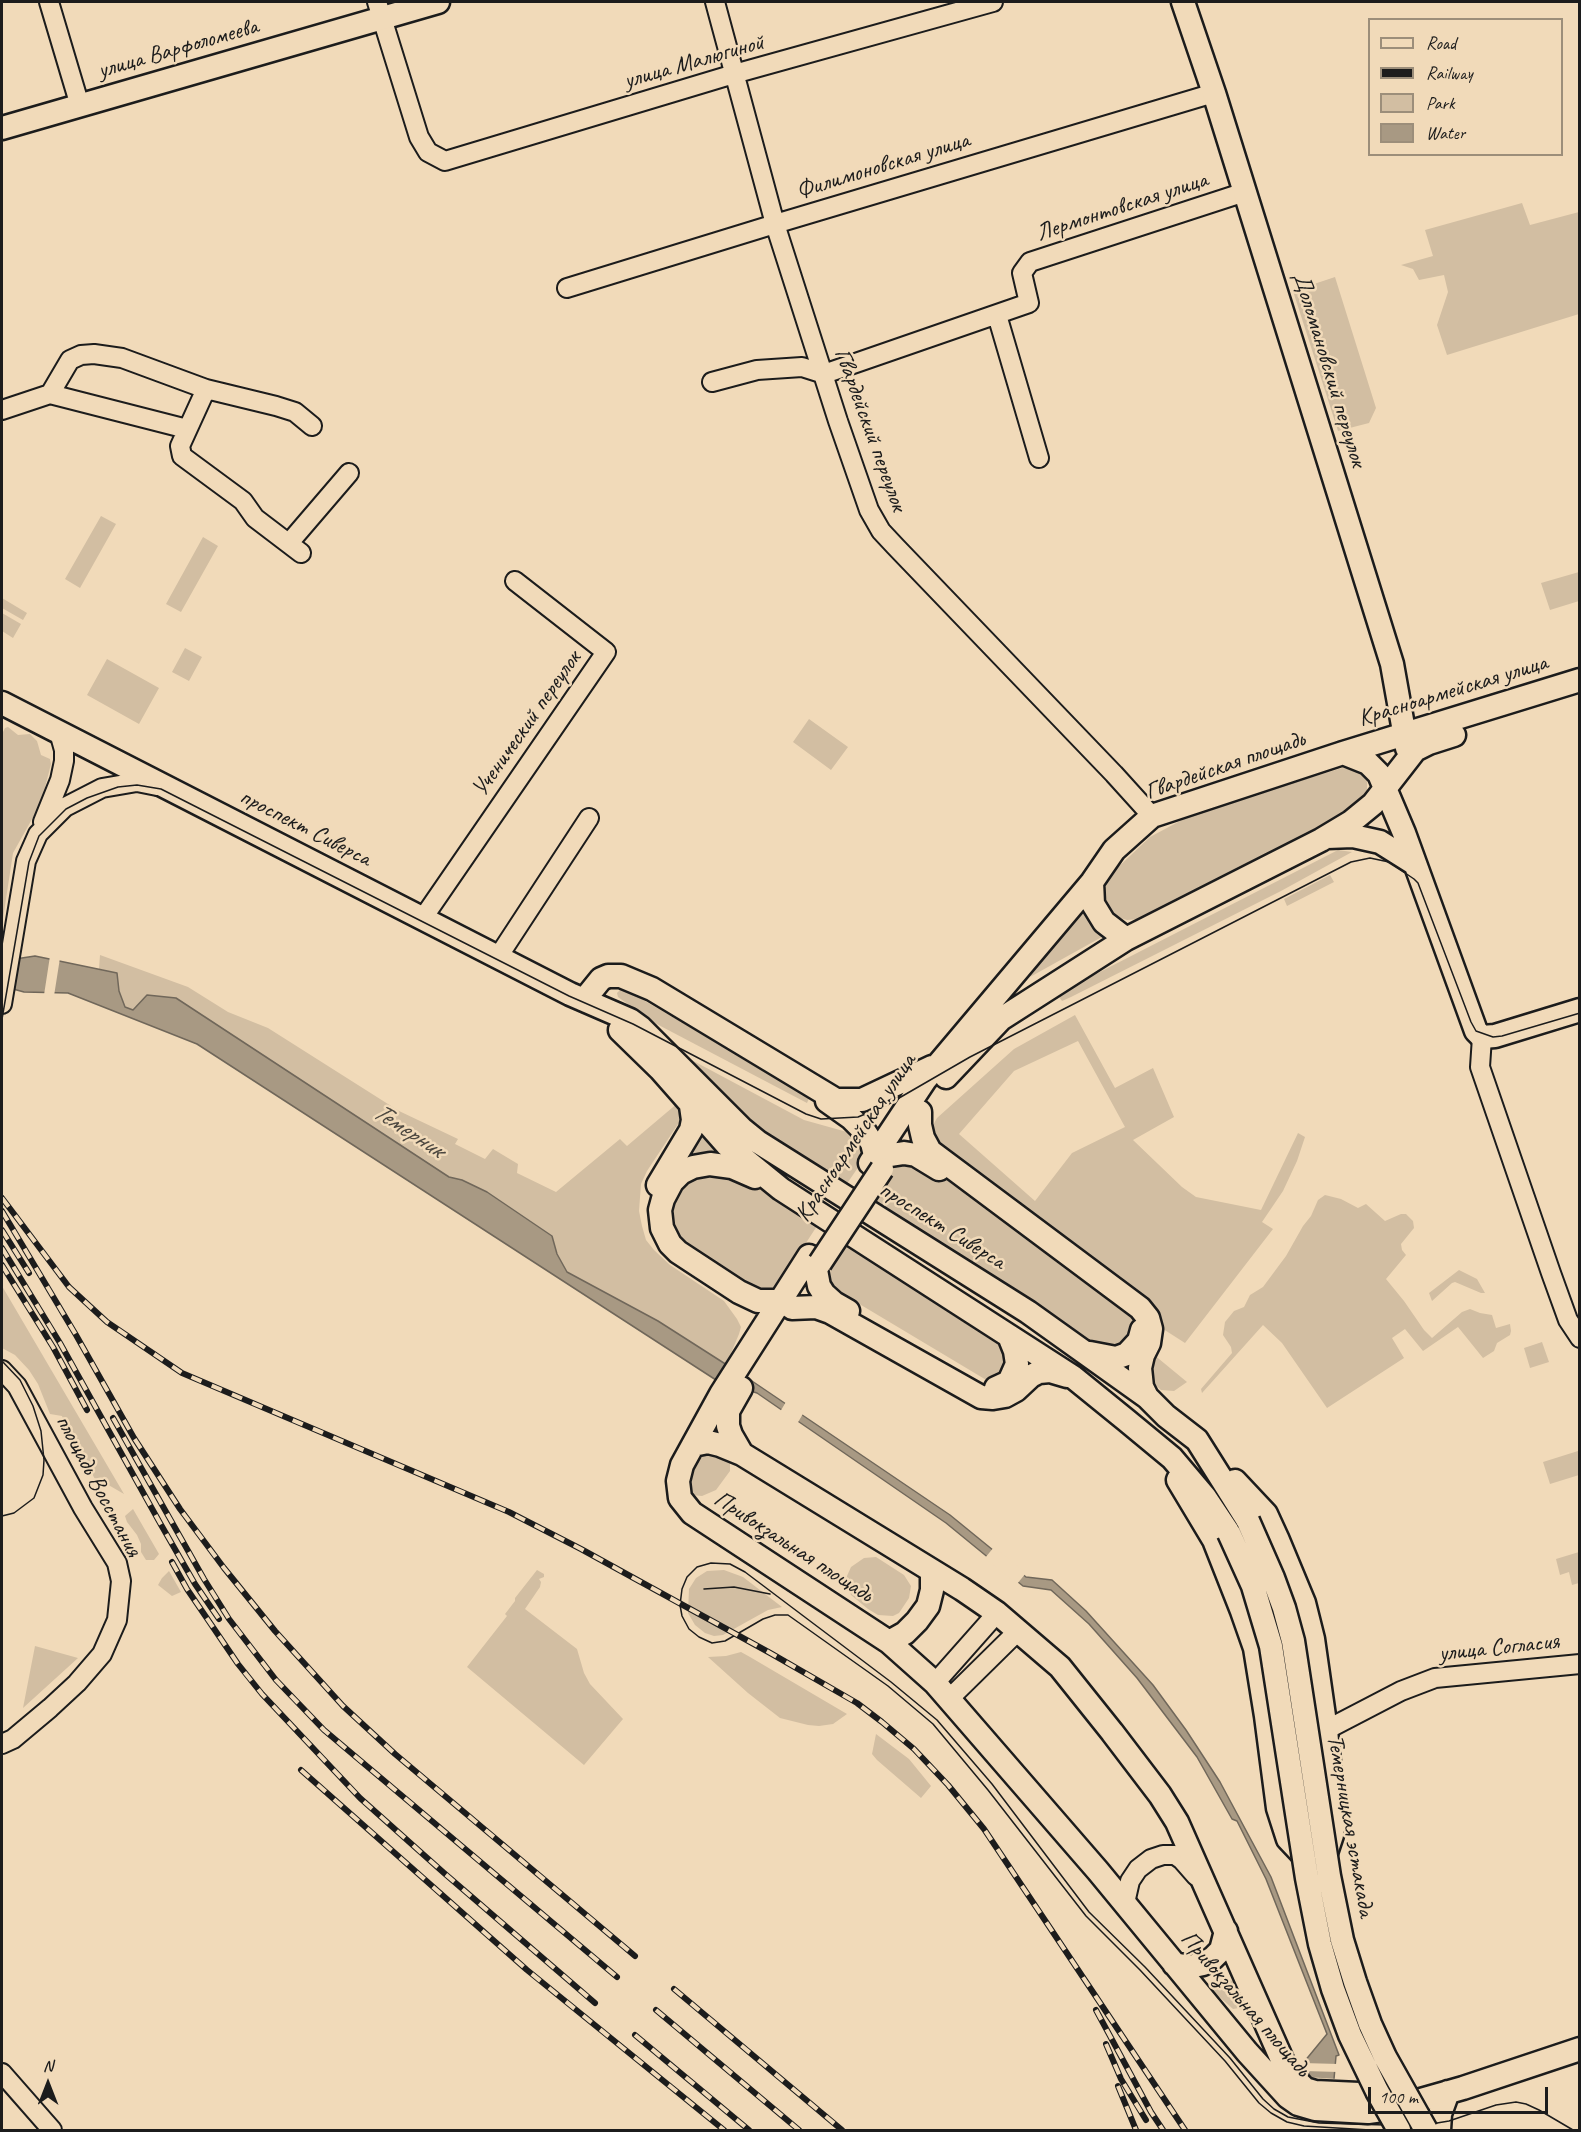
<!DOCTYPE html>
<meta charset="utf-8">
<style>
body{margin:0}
#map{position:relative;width:1581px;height:2132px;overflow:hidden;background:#f1dab9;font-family:Caveat,sans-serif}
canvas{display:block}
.frame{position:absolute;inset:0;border:3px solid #1c1c1c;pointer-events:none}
.legend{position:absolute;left:1368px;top:18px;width:195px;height:138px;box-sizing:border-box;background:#f1dab9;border:2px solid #9c8e7a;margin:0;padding:8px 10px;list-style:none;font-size:18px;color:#1c1c1c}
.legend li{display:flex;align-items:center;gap:12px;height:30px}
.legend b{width:30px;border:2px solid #9c8e7a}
.north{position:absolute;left:18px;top:2054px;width:60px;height:60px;-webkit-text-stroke:4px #f1dab9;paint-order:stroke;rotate:0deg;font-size:16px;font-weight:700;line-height:24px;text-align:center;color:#1c1c1c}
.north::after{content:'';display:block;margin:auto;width:21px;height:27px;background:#1c1c1c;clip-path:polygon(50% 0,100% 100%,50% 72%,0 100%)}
.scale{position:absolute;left:1368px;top:2087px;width:180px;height:27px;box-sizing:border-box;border:3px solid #1c1c1c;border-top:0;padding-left:8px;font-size:18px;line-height:21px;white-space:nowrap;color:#1c1c1c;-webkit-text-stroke:4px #f1dab9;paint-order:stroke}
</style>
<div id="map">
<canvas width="1581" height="2132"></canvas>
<div class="frame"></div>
<ul class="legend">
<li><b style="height:8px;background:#f1dab9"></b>Road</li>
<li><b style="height:8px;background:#1c1c1c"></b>Railway</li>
<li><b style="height:16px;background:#d2bea2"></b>Park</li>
<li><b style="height:16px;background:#a89983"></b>Water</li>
</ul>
<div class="north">N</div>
<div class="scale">100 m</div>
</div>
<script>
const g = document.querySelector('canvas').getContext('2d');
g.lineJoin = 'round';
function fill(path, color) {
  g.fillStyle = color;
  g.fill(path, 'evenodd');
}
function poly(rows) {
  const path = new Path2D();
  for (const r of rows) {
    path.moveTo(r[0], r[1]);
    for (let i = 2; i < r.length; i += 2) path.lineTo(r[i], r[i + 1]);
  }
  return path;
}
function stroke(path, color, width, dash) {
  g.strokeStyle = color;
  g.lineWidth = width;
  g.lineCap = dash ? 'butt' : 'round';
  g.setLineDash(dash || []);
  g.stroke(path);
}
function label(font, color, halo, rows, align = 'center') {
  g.font = font + ' Caveat,sans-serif';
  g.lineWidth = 5;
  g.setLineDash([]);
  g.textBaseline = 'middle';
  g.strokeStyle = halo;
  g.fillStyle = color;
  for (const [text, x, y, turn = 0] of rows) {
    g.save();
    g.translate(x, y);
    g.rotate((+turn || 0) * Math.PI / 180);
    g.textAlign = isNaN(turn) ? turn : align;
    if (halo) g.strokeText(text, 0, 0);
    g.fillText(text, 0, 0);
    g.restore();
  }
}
fill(poly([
 [1522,203,1530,225,1579,212,1579,314,1447,355,1437,325,1448,292,1444,275,1419,280,1413,269,1401,265,1433,256,1425,230],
 [1335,277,1376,408,1369,423,1338,431,1293,291],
 [101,516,116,524,80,588,65,579],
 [203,537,218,546,181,612,166,604],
 [1579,572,1579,601,1550,610,1541,583],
 [2,598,27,613,23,620,2,608],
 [2,613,21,624,13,638,2,631],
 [185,648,202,657,189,681,172,672],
 [107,659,159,688,139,724,87,695],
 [809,719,848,747,831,770,793,742],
 [8,727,18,735,30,734,37,741,41,755,50,759,51,764,41,803,13,853,2,925,2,734,5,728],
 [1342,768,1359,770,1367,779,1367,796,1361,804,1225,877,1139,919,1127,920,1117,917,1109,908,1104,898,1106,883,1113,872,1150,837,1195,813],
 [1338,850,1352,852,1281,891,1071,997,1062,1001,1057,994],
 [1330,875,1334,882,1287,906,1284,899],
 [1086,902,1109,933,1030,977],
 [100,955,188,987,228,1012,268,1028,399,1111,458,1139,455,1144,485,1159,493,1149,518,1164,517,1173,556,1192,620,1139,627,1146,679,1102,683,1113,680,1121,647,1171,641,1184,639,1211,642,1226,646,1240,654,1250,670,1265,724,1301,737,1319,741,1327,739,1334,726,1365,658,1321,567,1272,557,1254,552,1236,487,1192,462,1180,449,1177,125,1007,119,991,117,973,99,969],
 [621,989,624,989,810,1096,807,1103,651,1021,618,997,617,993],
 [1075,1015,1115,1088,1153,1068,1174,1117,1133,1140,1182,1187,1196,1197,1261,1210,1298,1133,1305,1137,1297,1161,1283,1191,1262,1222,1273,1229,1185,1343,1160,1327,936,1147,932,1127,937,1118,1014,1049],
 [1078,1041,1125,1127,1072,1153,1035,1201,959,1134,1014,1071],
 [686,1057,804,1120,847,1132,863,1142,868,1153,846,1185,759,1135],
 [701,1129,730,1157,683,1160],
 [898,1161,921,1161,1130,1317,1136,1327,1138,1335,1107,1353,875,1200],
 [695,1172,748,1180,817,1226,776,1289,766,1292,755,1292,682,1247,666,1216,678,1184],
 [1325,1195,1341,1199,1358,1208,1366,1204,1385,1221,1401,1214,1406,1214,1413,1221,1414,1228,1401,1244,1402,1250,1406,1255,1386,1279,1404,1301,1424,1330,1432,1338,1462,1312,1470,1309,1480,1313,1492,1315,1496,1328,1510,1324,1511,1331,1510,1335,1497,1343,1494,1351,1483,1358,1458,1327,1423,1351,1405,1329,1392,1338,1404,1358,1327,1408,1282,1343,1263,1325,1202,1393,1201,1389,1232,1353,1231,1347,1223,1335,1225,1322,1234,1311,1244,1307,1250,1295,1263,1287,1286,1256,1303,1226,1311,1216,1318,1200],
 [846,1245,1000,1346,1009,1355,1010,1368,988,1381,836,1290,829,1279,830,1272,832,1263],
 [1459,1270,1477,1279,1485,1293,1481,1293,1455,1282,1452,1283,1432,1301,1429,1293],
 [2,1286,124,1494,105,1483,99,1486,68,1432,69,1428,65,1425,62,1416,50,1414,38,1384,29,1370,15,1355,2,1348],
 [1542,1342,1549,1362,1530,1368,1524,1348],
 [1153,1354,1187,1382,1174,1391,1161,1390,1151,1381,1147,1364],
 [704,1450,730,1460,730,1471,716,1490,702,1496,692,1495,687,1489,687,1478],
 [1578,1451,1579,1475,1550,1484,1543,1462],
 [133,1509,159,1554,154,1560,146,1560,141,1552,141,1544,137,1535,127,1522,125,1516],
 [1579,1552,1579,1583,1572,1585,1569,1572,1560,1575,1556,1559],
 [876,1557,904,1575,911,1586,909,1598,899,1613,893,1616,878,1615,868,1609,851,1595,847,1586,847,1576,851,1567,864,1558],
 [537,1570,544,1574,544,1577,539,1579,541,1582,540,1587,525,1609,577,1649,584,1673,590,1684,623,1719,584,1765,467,1667,507,1616,505,1614,515,1601,515,1598],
 [724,1570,743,1577,782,1607,768,1610,723,1635,714,1636,705,1633,695,1625,688,1613,689,1589,696,1578,707,1571],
 [169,1571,181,1592,172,1596,158,1585,162,1578],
 [35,1646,78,1658,23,1708],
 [741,1652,750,1657,847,1714,833,1724,819,1726,808,1725,780,1718,748,1693,708,1657,726,1656],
 [876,1734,909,1759,931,1786,921,1798,877,1760,872,1754],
 [1224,1976,1234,1982,1242,2003,1239,2008,1233,2009,1215,1993,1213,1987,1216,1979]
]), '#d2bea2');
const water = poly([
 [35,956,117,973,119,991,125,1007,133,1010,147,995,176,998,449,1177,462,1180,487,1192,552,1236,557,1254,567,1272,658,1321,752,1381,950,1515,1026,1577,1052,1580,1086,1611,1153,1685,1186,1730,1220,1782,1271,1877,1339,2055,1336,2056,1334,2079,1333,2130,1304,2062,1327,2034,1266,1879,1237,1821,1232,1819,1197,1757,1137,1678,1089,1624,1051,1590,1023,1586,946,1523,757,1393,716,1380,197,1044,68,993,24,992,2,986,2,961,35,956]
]);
fill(water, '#a89983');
stroke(water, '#70675a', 1.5);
fill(poly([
 [50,956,60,958,54,996,44,995],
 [787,1400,804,1412,797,1424,780,1412],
 [994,1547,1026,1573,1017,1584,985,1558],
 [1302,2063,1339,2064,1338,2072,1305,2071],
 [1307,2077,1337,2079,1361,2130,1330,2130]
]), '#f1dab9');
const minor = poly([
 [49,2,80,106],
 [377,2,419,137,428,152,445,161,734,74,993,2],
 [715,2,775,224,838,421,869,510,881,531,895,546,1114,774,1152,816],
 [567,288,775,224,1214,93],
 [997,315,1039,458],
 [712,382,757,370,802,367,824,374,1029,303,1022,273,1030,262,1245,192],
 [206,389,180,446,182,456,243,501,255,518,301,553],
 [50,394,187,429],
 [2,410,50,394,70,360,81,355,94,354,122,358,206,389,276,406,295,412,312,426],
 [289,543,349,473],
 [43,822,60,780,64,761,64,750,59,732],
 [423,918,606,652,515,581],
 [498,957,589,818],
 [2,1004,26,861,38,834,65,807,102,788,137,782,157,786],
 [1482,1037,1480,1067,1551,1273,1568,1320,1580,1338],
 [2,1370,17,1386,83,1508,117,1563,121,1581,117,1620,102,1654,77,1683,50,1708,13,1739,2,1744],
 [935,1683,997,1613],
 [950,1698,1018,1631],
 [1326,1730,1401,1691,1435,1678,1580,1664],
 [1125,1903,1130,1881,1138,1869,1151,1859,1163,1855,1175,1855,1182,1860,1196,1876],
 [2,2073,52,2130]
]);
const major = poly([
 [1183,2,1214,93,1392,664,1407,748],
 [2,128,438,2],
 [2,703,570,994,630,1020,641,1028,742,1129,758,1142,1028,1312,1147,1397,1166,1416,1197,1440,1248,1521],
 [1343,753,1368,763,1379,774,1404,833,1476,1031,1482,1037,1495,1036,1580,1010],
 [1327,837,1353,836,1380,842,1415,864],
 [1092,882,1093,904,1104,922,1126,939],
 [584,1000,601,979,608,976,621,976,652,989,836,1100,862,1100,932,1067],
 [620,1030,660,1069,727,1145,781,1189,1073,1377,1126,1420,1172,1458,1205,1497,1229,1533],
 [946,1077,1001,1019,1126,939,1321,840,1351,822,1373,804,1415,750,1429,743,1454,735],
 [827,1101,851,1118,865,1132,872,1143,875,1155],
 [920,1112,920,1125,923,1138,930,1151,1140,1308,1148,1318,1151,1329,1149,1343,1143,1355,1140,1368,1142,1387,1147,1397],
 [891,1155,904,1153,916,1155,939,1169],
 [870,1163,925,1080,1092,882,1114,850,1152,816,1343,753,1580,680],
 [755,1177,732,1167,710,1164,693,1167,681,1173,672,1182,663,1199,660,1210,662,1228,670,1244,678,1252,739,1292,758,1301,781,1301],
 [658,1185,691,1130,693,1120,691,1106],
 [809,1256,721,1394,682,1465,678,1481,680,1498,692,1513,889,1642,935,1683,1098,1871,1247,2052,1288,2097,1298,2104,1315,2109,1368,2112,1389,2109,1463,2088,1580,2049],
 [816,1270,819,1286,824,1294,834,1303,848,1311],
 [792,1308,816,1307,830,1312,981,1397,993,1398,1005,1396,1016,1390,1031,1376,1039,1372,1050,1371,1067,1376],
 [1090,1353,1116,1358,1127,1354,1139,1341,1142,1330],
 [741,1388,728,1411,728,1426,731,1435,742,1454],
 [996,1388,1009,1382,1017,1364,1015,1351,1009,1336],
 [693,1445,708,1442,720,1445,742,1454,962,1589,997,1613,1060,1667,1112,1732,1160,1795,1177,1822,1287,2071,1305,2089,1315,2092,1359,2094,1396,2090],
 [1178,1480,1214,1540,1242,1611,1255,1648,1266,1716,1278,1808,1288,1839,1305,1857],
 [1235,1481,1266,1514,1277,1538,1304,1603,1313,1639,1326,1730,1334,1815,1332,1835,1325,1856],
 [889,1642,905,1633,917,1621,928,1606,932,1590,932,1572],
 [1174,1964,1189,1967,1203,1964,1213,1958,1221,1950,1226,1931],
 [1439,2130,1440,2114,1448,2092]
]);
stroke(minor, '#1c1c1c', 22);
stroke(major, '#1c1c1c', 27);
stroke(minor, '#f1dab9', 18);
stroke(major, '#f1dab9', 22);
stroke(poly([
 [2,1019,29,862,39,836,66,809,87,798,118,787,137,785,161,789,569,996,633,1024,806,1114,821,1119,858,1117,887,1105,970,1057,1189,945,1351,862,1370,858,1389,862,1414,879,1418,883,1471,1022,1476,1031,1493,1037,1502,1036,1580,1013],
 [2,1361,20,1380,33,1406,41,1431,44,1460,43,1475,34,1498,14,1513,2,1516],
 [704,1589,734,1587,770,1594],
 [1370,2130,1304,2126,1287,2122,1271,2113,1259,2103,1225,2061,1140,1970,1086,1916,988,1790,933,1724,888,1686,788,1615,775,1615,763,1619,725,1641,712,1643,699,1637,689,1629,682,1616,680,1605,682,1589,687,1577,697,1567,711,1563,730,1564,745,1572,891,1682,937,1720,992,1784,1089,1912,1145,1967,1230,2058,1263,2099,1274,2109,1288,2117,1319,2123,1419,2126,1449,2121,1496,2105,1516,2102,1526,2104,1539,2110,1573,2130]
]), '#1c1c1c', 1.5);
const rail = poly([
 [2,1198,69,1287,107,1322,182,1373,509,1512,581,1549,772,1654,857,1703,882,1722,914,1749,948,1785,984,1829,1185,2130],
 [2,1211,76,1335,134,1438,180,1509,224,1568,275,1631,343,1706,395,1754,635,1956],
 [2,1230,29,1273],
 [2,1248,60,1343,160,1523,195,1584,219,1619],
 [2,1265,53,1347,87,1410],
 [113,1418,204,1579,229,1619,276,1680,324,1730,617,1977],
 [172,1562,187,1589,238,1664,262,1694,295,1729,360,1798,444,1873,595,2003],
 [301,1770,527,1970,724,2130],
 [674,1989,842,2130],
 [656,2010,799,2130],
 [1096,2010,1151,2112,1163,2130],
 [635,2035,749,2130],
 [1106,2044,1121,2079,1146,2120],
 [1118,2086,1136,2130]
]);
stroke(rail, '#1c1c1c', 6);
stroke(rail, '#f1dab9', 4, [11]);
const majorBridge = poly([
 [820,1263,882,1169],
 [1248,1521,1273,1578,1284,1608,1293,1641,1329,1876,1342,1940,1355,1982,1370,2024,1385,2057,1426,2130],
 [1229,1533,1253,1586,1271,1646,1307,1878,1320,1944,1333,1989,1350,2035,1377,2091,1399,2130]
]);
stroke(majorBridge, '#1c1c1c', 27, []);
stroke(majorBridge, '#f1dab9', 22);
label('24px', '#1c1c1c', '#f1dab9', [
 ["улица Варфоломеева",178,49,-16],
 ["улица Малюгиной",694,62,-16],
 ["Филимоновская улица",883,166,-17],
 ["Лермонтовская улица",1122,207,-18],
 ["Доломановский переулок",1329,370,73],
 ["Гвардейский переулок",870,430,70],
 ["Красноармейская улица",1453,691,-17],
 ["Ученический переулок",527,724,-55],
 ["Гвардейская площадь",1225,766,-19],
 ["проспект Сиверса",305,828,27],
 ["Красноармейская улица",856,1138,-56],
 ["проспект Сиверса",942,1226,32],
 ["площадь Восстания",98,1486,62],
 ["Привокзальная площадь",793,1547,33],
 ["улица Согласия",1499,1648,-6],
 ["Темерницкая эстакада",1350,1826,80],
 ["Привокзальная площадь",1245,2004,49]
]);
label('italic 26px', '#4d4840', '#f1dab9', [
 ["Темерник",408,1131,33]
]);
</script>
